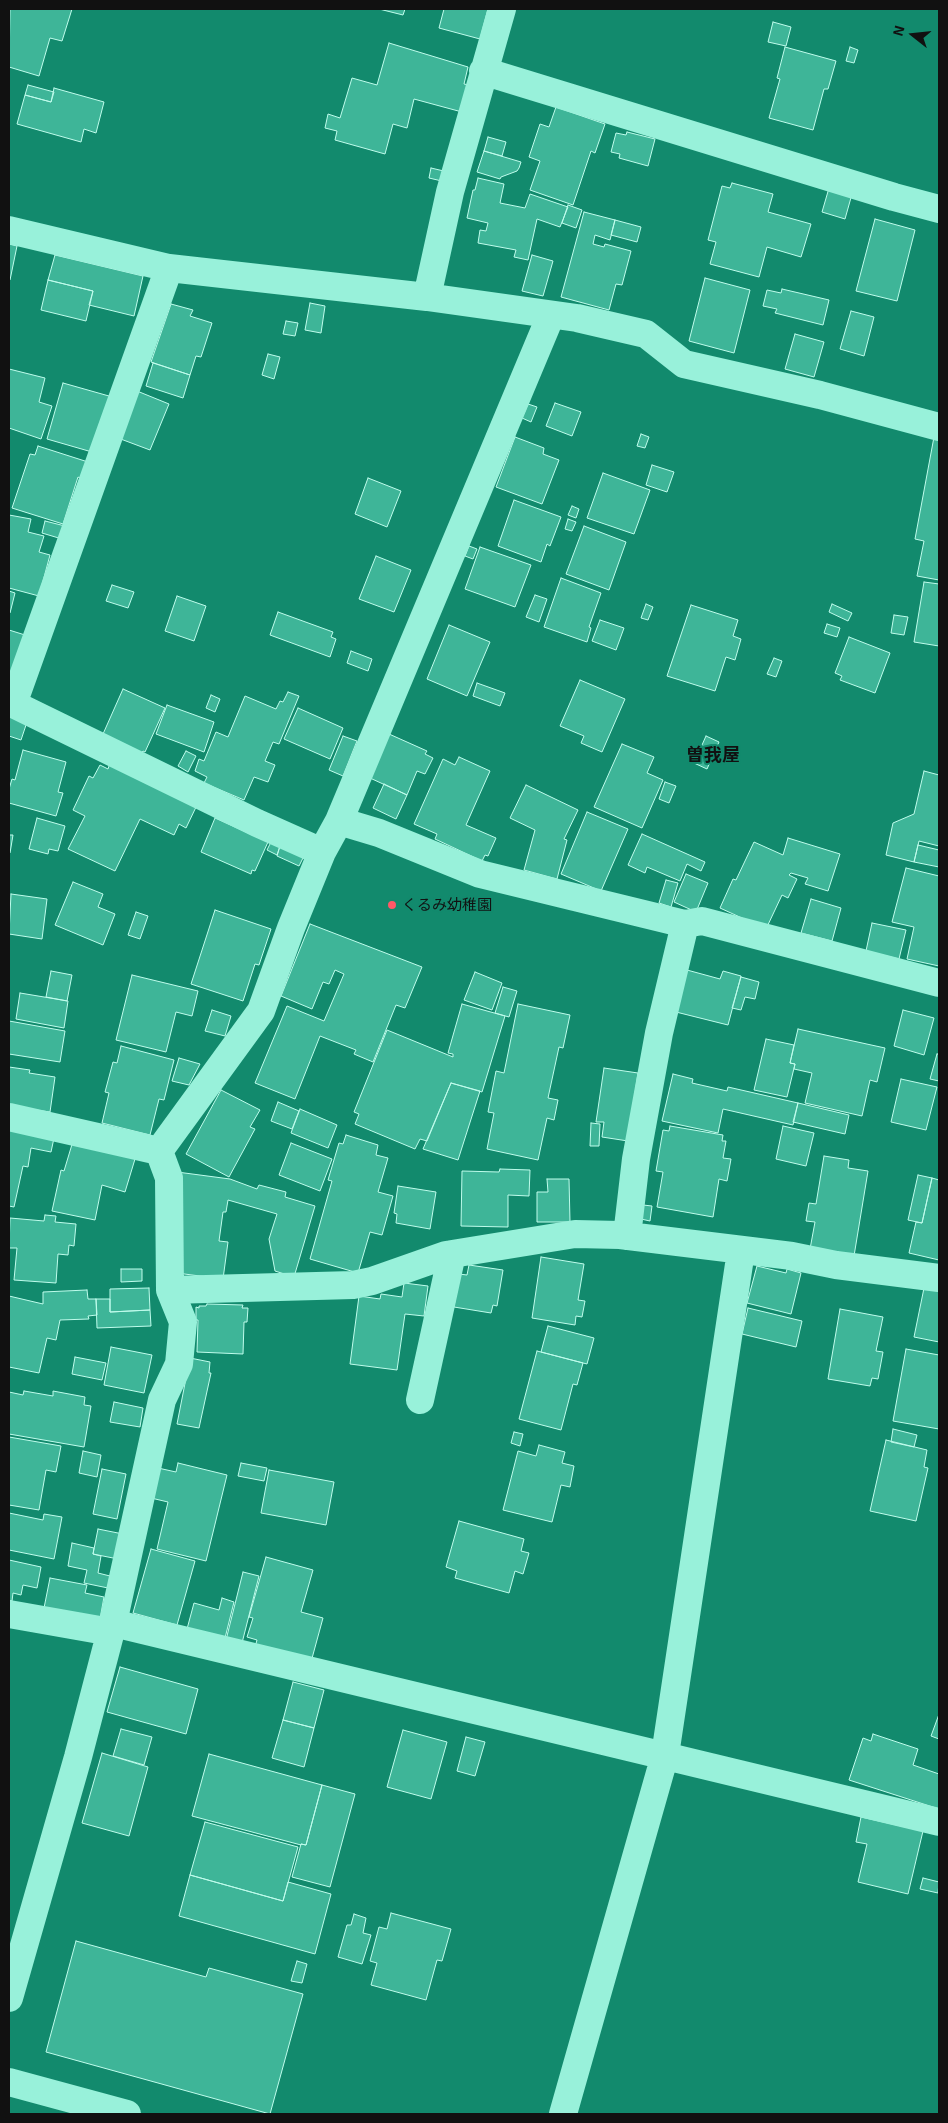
<!DOCTYPE html>
<meta charset="utf-8">
<style>
body{margin:0}
#map{position:relative;width:948px;height:2123px;overflow:hidden;background:#128a6d;font-family:"Exo 2",sans-serif}
canvas{display:block}
.frame{position:absolute;inset:0;border:10px solid #111;pointer-events:none}
.north{position:absolute;left:888px;top:10px;width:50px;height:50px;-webkit-text-stroke:4px #128a6d;paint-order:stroke;rotate:286deg;font-size:14px;font-weight:700;line-height:20px;text-align:center;color:#111}
.north::after{content:'';display:block;margin:auto;width:18px;height:22px;background:#111;clip-path:polygon(50% 0,100% 100%,50% 72%,0 100%)}
</style>
<div id="map">
<canvas width="948" height="2123"></canvas>
<div class="frame"></div>
<div class="north">N</div>
</div>
<script>
const g = document.querySelector('canvas').getContext('2d');
g.lineJoin = 'round';
function fill(path, color) {
  g.fillStyle = color;
  g.fill(path, 'evenodd');
}
function poly(rows) {
  const path = new Path2D();
  for (const r of rows) {
    path.moveTo(r[0], r[1]);
    for (let i = 2; i < r.length; i += 2) path.lineTo(r[i], r[i + 1]);
  }
  return path;
}
function stroke(path, color, width, dash) {
  g.strokeStyle = color;
  g.lineWidth = width;
  g.lineCap = dash ? 'butt' : 'round';
  g.setLineDash(dash || []);
  g.stroke(path);
}
function label(font, color, halo, rows, align = 'center') {
  g.font = font + ' "Exo 2","Noto Sans JP",sans-serif';
  g.lineWidth = 4;
  g.setLineDash([]);
  g.textBaseline = 'middle';
  g.strokeStyle = halo;
  g.fillStyle = color;
  for (const [text, x, y, turn = 0] of rows) {
    g.save();
    g.translate(x, y);
    g.rotate((+turn || 0) * Math.PI / 180);
    g.textAlign = isNaN(turn) ? turn : align;
    if (halo) g.strokeText(text, 0, 0);
    g.fillText(text, 0, 0);
    g.restore();
  }
}
const building = poly([
 [10,9,72,9,62,41,50,38,39,76,9,67,10,9],
 [379,9,405,9,403,15,379,9],
 [444,9,488,9,480,39,439,28,444,9],
 [773,22,791,27,786,46,768,42,773,22],
 [389,43,468,67,464,84,469,85,462,112,414,99,407,128,393,124,385,154,335,140,337,131,325,128,328,114,340,118,352,78,377,85,389,43],
 [785,47,836,61,828,89,824,89,813,130,769,118,780,79,777,78,785,47],
 [850,47,858,50,854,63,846,61,850,47],
 [28,85,54,92,51,102,25,95,28,85],
 [54,88,104,102,96,133,84,129,81,142,17,124,25,95,51,102,54,88],
 [556,107,605,124,595,153,591,151,573,205,530,190,540,161,529,157,540,124,549,127,556,107],
 [627,132,655,139,648,166,619,158,620,154,611,152,616,133,626,135,627,132],
 [488,137,506,142,502,156,484,151,488,137],
 [484,151,521,162,519,168,517,171,501,177,500,179,477,172,484,151],
 [431,168,448,172,446,182,429,178,431,168],
 [478,178,504,184,500,203,525,208,530,194,568,207,560,227,537,219,528,260,514,257,516,250,478,243,480,230,486,231,488,223,467,218,473,190,475,190,478,178],
 [732,183,773,194,768,212,811,224,801,257,767,247,759,277,710,264,716,242,708,240,722,186,730,188,732,183],
 [829,188,852,194,845,219,822,212,829,188],
 [568,205,582,210,576,228,562,223,568,205],
 [584,212,615,220,610,240,595,235,593,244,604,247,605,244,631,251,622,285,616,284,609,310,561,297,584,212],
 [875,219,915,230,897,301,856,291,875,219],
 [615,220,641,227,637,242,611,235,615,220],
 [9,244,17,246,10,280,9,280,9,244],
 [55,255,143,276,134,316,89,305,93,291,48,280,55,255],
 [532,255,553,261,543,296,522,291,532,255],
 [705,278,750,290,734,353,689,341,705,278],
 [48,280,93,291,86,321,41,310,48,280],
 [782,289,829,300,823,325,775,313,777,309,763,306,767,290,781,293,782,289],
 [310,303,325,306,321,333,305,330,310,303],
 [171,304,193,310,190,316,212,323,201,357,196,356,190,375,151,362,171,304],
 [851,311,874,317,864,356,840,349,851,311],
 [286,321,298,323,295,336,283,334,286,321],
 [795,334,824,342,814,377,785,369,795,334],
 [268,354,280,357,274,379,262,375,268,354],
 [153,363,190,375,183,398,146,386,153,363],
 [9,369,45,378,39,402,52,406,41,439,9,428,9,369],
 [63,383,116,398,92,452,47,439,63,383],
 [137,391,169,404,150,450,118,438,137,391],
 [555,403,581,412,572,436,546,426,555,403],
 [528,404,537,407,531,422,522,418,528,404],
 [641,434,649,437,645,448,637,446,641,434],
 [515,437,544,448,543,454,559,460,542,504,496,487,515,437],
 [934,437,939,438,939,580,917,576,924,541,915,539,934,437],
 [38,446,88,462,82,479,78,477,63,524,12,508,30,454,35,455,38,446],
 [652,465,674,472,667,492,646,485,652,465],
 [603,473,650,490,634,534,587,518,603,473],
 [368,478,401,491,387,527,355,514,368,478],
 [514,500,561,517,550,546,547,544,541,562,498,546,514,500],
 [572,506,579,509,576,518,568,515,572,506],
 [9,515,31,519,28,532,44,536,39,552,50,555,39,596,9,588,9,515],
 [568,519,576,522,572,531,565,529,568,519],
 [45,521,65,526,62,539,42,533,45,521],
 [584,526,626,542,609,590,566,574,584,526],
 [469,546,477,549,473,559,465,556,469,546],
 [480,547,531,565,515,607,465,589,480,547],
 [376,556,411,570,394,612,359,599,376,556],
 [561,578,601,593,589,627,591,628,587,642,544,627,561,578],
 [924,582,939,584,939,646,914,642,924,582],
 [112,585,134,592,128,608,106,601,112,585],
 [9,591,15,593,10,613,9,613,9,591],
 [535,595,547,599,539,622,526,617,535,595],
 [177,596,206,606,194,641,165,631,177,596],
 [646,604,653,607,648,620,641,618,646,604],
 [832,604,852,613,848,621,829,612,832,604],
 [691,605,738,620,733,636,741,639,735,660,726,657,715,691,667,676,691,605],
 [278,612,333,632,331,637,336,639,330,657,270,635,278,612],
 [894,615,908,617,904,635,891,633,894,615],
 [600,620,624,628,616,650,592,641,600,620],
 [827,624,840,628,837,637,824,633,827,624],
 [449,625,490,642,467,696,427,679,449,625],
 [9,630,25,635,9,680,9,630],
 [849,637,890,653,875,693,840,680,842,676,835,673,849,637],
 [351,651,372,659,368,671,347,663,351,651],
 [774,658,782,661,776,677,767,674,774,658],
 [580,680,625,699,602,752,581,743,584,736,560,726,580,680],
 [477,683,505,693,500,706,473,696,477,683],
 [123,689,165,708,145,752,143,751,140,755,103,734,123,689],
 [288,692,299,696,279,744,273,742,265,761,275,765,268,782,254,777,244,800,204,783,207,777,195,771,199,759,204,761,216,732,228,737,245,696,276,709,280,701,283,702,288,692],
 [211,695,220,699,215,712,206,708,211,695],
 [167,705,214,722,204,752,156,734,167,705],
 [298,708,343,728,330,759,284,739,298,708],
 [9,716,27,722,21,740,9,736,9,716],
 [389,734,427,751,425,754,433,758,425,774,417,771,407,795,370,778,389,734],
 [343,736,357,741,343,776,329,770,343,736],
 [706,736,719,742,707,769,694,763,706,736],
 [622,744,654,757,647,773,663,780,642,828,594,807,622,744],
 [23,750,66,762,58,792,63,793,56,816,9,803,9,789,12,779,15,780,23,750],
 [186,751,196,756,188,772,178,766,186,751],
 [459,757,490,771,466,825,496,838,488,856,485,855,482,861,435,839,437,834,414,824,443,759,455,765,459,757],
 [110,763,197,805,186,828,179,824,174,835,140,819,115,871,68,849,85,816,73,810,89,776,93,778,100,765,108,769,110,763],
 [924,771,939,775,939,846,919,841,914,862,886,855,893,823,914,814,924,771],
 [665,782,676,786,669,803,659,799,665,782],
 [384,784,407,795,396,819,373,808,384,784],
 [526,785,578,810,564,839,567,840,557,879,524,870,535,830,510,818,526,785],
 [587,812,628,829,601,891,561,874,587,812],
 [37,818,65,826,58,851,49,849,48,854,29,849,37,818],
 [215,818,268,842,255,871,252,870,251,874,201,852,215,818],
 [642,834,705,862,701,871,687,864,680,881,647,867,645,873,628,865,642,834],
 [9,835,13,835,10,853,9,853,9,835],
 [788,838,840,854,828,891,805,884,808,878,791,873,789,875,797,879,788,898,782,895,766,929,720,908,733,879,736,880,754,842,783,855,788,838],
 [271,842,280,846,277,855,267,850,271,842],
 [918,845,939,850,939,867,914,862,918,845],
 [280,846,304,856,299,866,277,856,280,846],
 [906,868,939,876,939,966,907,959,914,927,892,922,906,868],
 [686,874,708,883,696,912,674,902,686,874],
 [666,880,678,883,671,907,659,903,666,880],
 [73,882,103,894,98,907,115,914,103,945,55,925,73,882],
 [11,894,47,899,42,939,9,934,11,894],
 [811,899,841,908,832,941,801,933,811,899],
 [215,910,271,929,259,965,255,964,243,1001,191,984,215,910],
 [136,912,148,916,140,939,128,935,136,912],
 [872,923,906,930,899,959,866,951,872,923],
 [310,924,422,967,405,1008,396,1005,373,1062,354,1054,356,1050,320,1036,295,1099,255,1083,287,1006,324,1021,344,974,335,970,329,984,323,982,312,1009,281,996,310,924],
 [687,970,720,979,723,971,741,976,728,1025,676,1012,687,970],
 [51,971,72,975,67,1001,46,997,51,971],
 [475,972,502,983,492,1010,464,1000,475,972],
 [132,975,198,991,192,1016,176,1012,166,1052,116,1040,132,975],
 [741,977,759,982,755,999,745,997,741,1010,732,1008,741,977],
 [503,987,517,991,509,1017,495,1013,503,987],
 [20,993,68,1001,64,1028,16,1019,20,993],
 [462,1004,505,1016,482,1092,451,1083,427,1141,420,1139,415,1149,355,1124,359,1114,354,1112,387,1030,453,1057,453,1054,448,1053,462,1004],
 [518,1004,570,1015,563,1048,559,1047,548,1098,558,1100,554,1120,547,1118,538,1160,487,1149,494,1113,488,1112,496,1071,504,1073,518,1004],
 [212,1010,231,1016,225,1036,205,1031,212,1010],
 [903,1010,934,1018,924,1055,894,1046,903,1010],
 [9,1021,65,1031,60,1062,9,1054,9,1021],
 [798,1029,885,1048,877,1082,870,1080,862,1116,805,1103,812,1073,794,1069,795,1064,790,1063,798,1029],
 [766,1039,794,1045,790,1063,795,1064,787,1097,754,1090,766,1039],
 [121,1046,174,1060,164,1100,159,1099,150,1135,102,1123,109,1093,105,1092,113,1062,117,1063,121,1046],
 [937,1054,939,1054,939,1081,930,1079,937,1054],
 [179,1058,200,1064,189,1085,172,1081,179,1058],
 [9,1067,30,1070,29,1073,55,1077,50,1112,9,1106,9,1067],
 [604,1068,638,1073,628,1141,602,1137,604,1122,596,1122,604,1068],
 [673,1074,693,1079,692,1083,727,1091,728,1087,798,1103,793,1125,723,1109,718,1133,662,1121,673,1074],
 [901,1079,937,1087,926,1130,891,1122,901,1079],
 [451,1083,480,1091,458,1160,423,1149,451,1083],
 [221,1090,260,1110,250,1127,255,1129,229,1177,186,1154,221,1090],
 [278,1102,299,1111,292,1129,271,1121,278,1102],
 [798,1103,849,1115,845,1134,793,1122,798,1103],
 [300,1109,337,1125,328,1148,291,1133,300,1109],
 [591,1123,600,1124,599,1146,590,1146,591,1123],
 [670,1126,723,1135,722,1141,726,1141,723,1158,731,1159,727,1181,719,1179,713,1217,657,1207,663,1172,656,1171,663,1130,669,1131,670,1126],
 [783,1126,814,1133,806,1166,776,1159,783,1126],
 [9,1128,54,1138,51,1152,31,1148,28,1167,23,1166,14,1207,9,1206,9,1128],
 [346,1135,378,1145,376,1155,388,1158,378,1192,393,1196,382,1235,370,1232,358,1273,310,1259,332,1181,328,1180,339,1143,343,1144,346,1135],
 [73,1141,135,1159,125,1192,102,1185,95,1220,52,1211,61,1170,64,1171,73,1141],
 [291,1143,332,1159,320,1191,279,1175,291,1143],
 [824,1156,849,1160,848,1168,868,1171,854,1256,810,1249,815,1222,806,1221,809,1203,816,1204,824,1156],
 [500,1169,530,1170,529,1196,508,1195,508,1227,461,1226,462,1171,499,1172,500,1169],
 [177,1172,230,1179,257,1189,259,1185,286,1192,285,1197,315,1206,294,1277,275,1271,269,1239,277,1214,228,1200,226,1212,223,1212,219,1241,228,1242,223,1279,169,1272,177,1172],
 [918,1175,932,1178,922,1223,908,1220,918,1175],
 [932,1178,939,1180,939,1260,909,1253,916,1222,922,1223,932,1178],
 [547,1179,569,1179,570,1222,537,1222,537,1192,548,1192,547,1179],
 [398,1186,436,1192,430,1229,396,1223,397,1214,394,1213,398,1186],
 [643,1205,652,1206,650,1221,641,1219,643,1205],
 [45,1215,56,1216,55,1222,76,1224,74,1246,69,1245,68,1255,58,1254,56,1283,14,1280,17,1248,9,1248,10,1218,44,1221,45,1215],
 [541,1257,584,1264,578,1300,585,1301,582,1317,576,1316,575,1325,532,1318,541,1257],
 [469,1265,503,1270,497,1306,493,1305,491,1313,454,1307,459,1274,467,1275,469,1265],
 [757,1266,786,1273,787,1269,801,1273,791,1314,747,1303,757,1266],
 [121,1269,142,1269,142,1281,121,1282,121,1269],
 [404,1283,428,1286,424,1316,405,1314,397,1370,350,1364,359,1296,380,1299,381,1294,402,1297,404,1283],
 [149,1288,150,1310,110,1312,110,1289,149,1288],
 [924,1288,939,1291,939,1342,914,1337,924,1288],
 [87,1290,88,1299,96,1299,97,1315,88,1316,89,1319,60,1320,56,1340,47,1338,39,1373,9,1367,9,1296,43,1304,43,1292,87,1290],
 [96,1299,110,1299,110,1312,150,1310,151,1326,97,1328,96,1299],
 [207,1304,243,1305,242,1308,248,1308,247,1322,244,1322,243,1354,197,1352,198,1320,196,1320,196,1307,199,1308,199,1306,206,1306,207,1304],
 [748,1308,802,1321,796,1347,742,1334,748,1308],
 [840,1309,883,1317,876,1351,883,1352,878,1379,872,1378,870,1386,828,1379,840,1309],
 [548,1326,594,1338,587,1364,541,1352,548,1326],
 [111,1347,152,1355,144,1393,104,1385,111,1347],
 [906,1349,939,1355,939,1429,893,1421,906,1349],
 [537,1351,583,1363,577,1385,573,1384,561,1430,519,1419,537,1351],
 [75,1357,106,1363,102,1380,72,1374,75,1357],
 [190,1358,210,1362,209,1373,211,1373,199,1428,177,1424,190,1358],
 [24,1391,53,1396,53,1391,85,1397,84,1405,91,1406,84,1447,9,1434,9,1392,23,1395,24,1391],
 [114,1402,143,1408,140,1427,110,1422,114,1402],
 [893,1429,917,1435,914,1447,891,1442,893,1429],
 [514,1432,523,1434,520,1446,511,1443,514,1432],
 [9,1437,61,1446,56,1472,46,1470,39,1510,9,1505,9,1437],
 [886,1440,927,1450,924,1467,928,1468,916,1521,870,1511,886,1440],
 [539,1445,565,1452,562,1463,574,1466,570,1487,561,1485,552,1522,503,1510,518,1451,536,1456,539,1445],
 [83,1451,101,1455,97,1477,79,1473,83,1451],
 [178,1463,227,1475,206,1561,157,1549,168,1502,151,1498,158,1468,176,1472,178,1463],
 [241,1463,267,1468,264,1481,238,1476,241,1463],
 [102,1469,126,1474,117,1519,93,1514,102,1469],
 [269,1470,334,1482,326,1525,261,1513,269,1470],
 [9,1513,43,1520,44,1514,62,1517,54,1559,9,1550,9,1513],
 [459,1521,524,1539,521,1551,529,1553,523,1574,515,1571,509,1593,455,1578,457,1571,446,1567,459,1521],
 [98,1529,123,1534,118,1559,93,1554,98,1529],
 [72,1543,94,1548,93,1554,101,1556,98,1573,110,1576,108,1588,84,1583,87,1570,68,1566,72,1543],
 [151,1549,195,1561,177,1625,133,1613,151,1549],
 [266,1557,313,1570,301,1612,323,1618,311,1662,255,1647,257,1640,247,1637,253,1618,249,1617,266,1557],
 [9,1560,41,1567,37,1588,23,1585,21,1595,13,1593,12,1601,9,1600,9,1560],
 [243,1572,259,1576,242,1643,226,1640,243,1572],
 [50,1578,87,1585,85,1593,104,1597,100,1619,44,1608,50,1578],
 [222,1598,234,1602,225,1638,187,1629,194,1603,219,1610,222,1598],
 [120,1667,198,1689,186,1734,107,1712,120,1667],
 [293,1682,324,1690,314,1728,283,1720,293,1682],
 [938,1717,939,1718,939,1739,931,1736,938,1717],
 [283,1720,314,1728,304,1767,272,1758,283,1720],
 [121,1729,152,1737,144,1765,113,1756,121,1729],
 [403,1730,447,1742,431,1799,387,1787,403,1730],
 [873,1734,918,1749,913,1765,939,1774,939,1809,849,1780,863,1738,871,1741,873,1734],
 [466,1737,485,1742,475,1776,457,1771,466,1737],
 [102,1753,148,1767,129,1836,82,1823,102,1753],
 [209,1754,322,1785,306,1845,301,1844,301,1845,192,1816,209,1754],
 [322,1785,355,1794,330,1887,292,1877,301,1844,306,1845,322,1785],
 [861,1817,923,1831,908,1894,858,1882,867,1844,856,1842,861,1817],
 [205,1822,298,1847,283,1901,190,1875,205,1822],
 [190,1875,283,1901,288,1882,331,1894,315,1954,179,1916,190,1875],
 [923,1878,939,1882,938,1893,920,1889,923,1878],
 [391,1913,451,1929,442,1961,437,1960,426,2000,371,1985,377,1963,370,1961,379,1927,387,1929,391,1913],
 [354,1914,366,1918,363,1933,371,1935,362,1964,338,1957,347,1925,351,1925,354,1914],
 [76,1941,206,1977,209,1968,303,1994,270,2114,46,2052,76,1941],
 [297,1961,307,1964,302,1983,291,1981,297,1961]
]);
fill(building, '#3eb598');
stroke(building, '#bffcec', 1);
stroke(poly([
 [483,71,894,197,939,209],
 [9,230,169,268,427,297,577,318,646,334,684,364,820,395,939,427],
 [427,297,450,192,502,9],
 [9,702,257,823,322,852],
 [13,704,169,268],
 [339,821,379,833,480,874,685,924,702,921,939,983],
 [9,1117,159,1151],
 [159,1151,261,1011,291,928,322,852,339,821,551,315],
 [627,1236,636,1159,659,1033,685,924],
 [170,1290,353,1285,372,1281,446,1255,575,1234,620,1235,792,1256,836,1265,939,1278],
 [420,1400,452,1254],
 [9,1614,111,1632],
 [113,1623,939,1822],
 [9,1998,78,1757,113,1623,162,1400,179,1364,183,1322,170,1290,169,1178,159,1151],
 [563,2114,665,1755,741,1251]
]), '#98f1da', 28);
stroke(poly([
 [9,2082,127,2114]
]), '#98f1da', 28);
for (const [x, y, r, color] of [
 [392,905,5,"#ff5867"]
]) {
  const dot = new Path2D();
  dot.arc(x, y, r, 0, 2 * Math.PI);
  g.fillStyle = color;
  g.fill(dot);
  stroke(dot, '#128a6d', 2);
}
label('15px', '#111', '#128a6d', [
 ["くるみ幼稚園",402,905]
], 'left');
label('bold 18px', '#111', '#128a6d', [
 ["曽我屋",713,755]
]);
</script>
